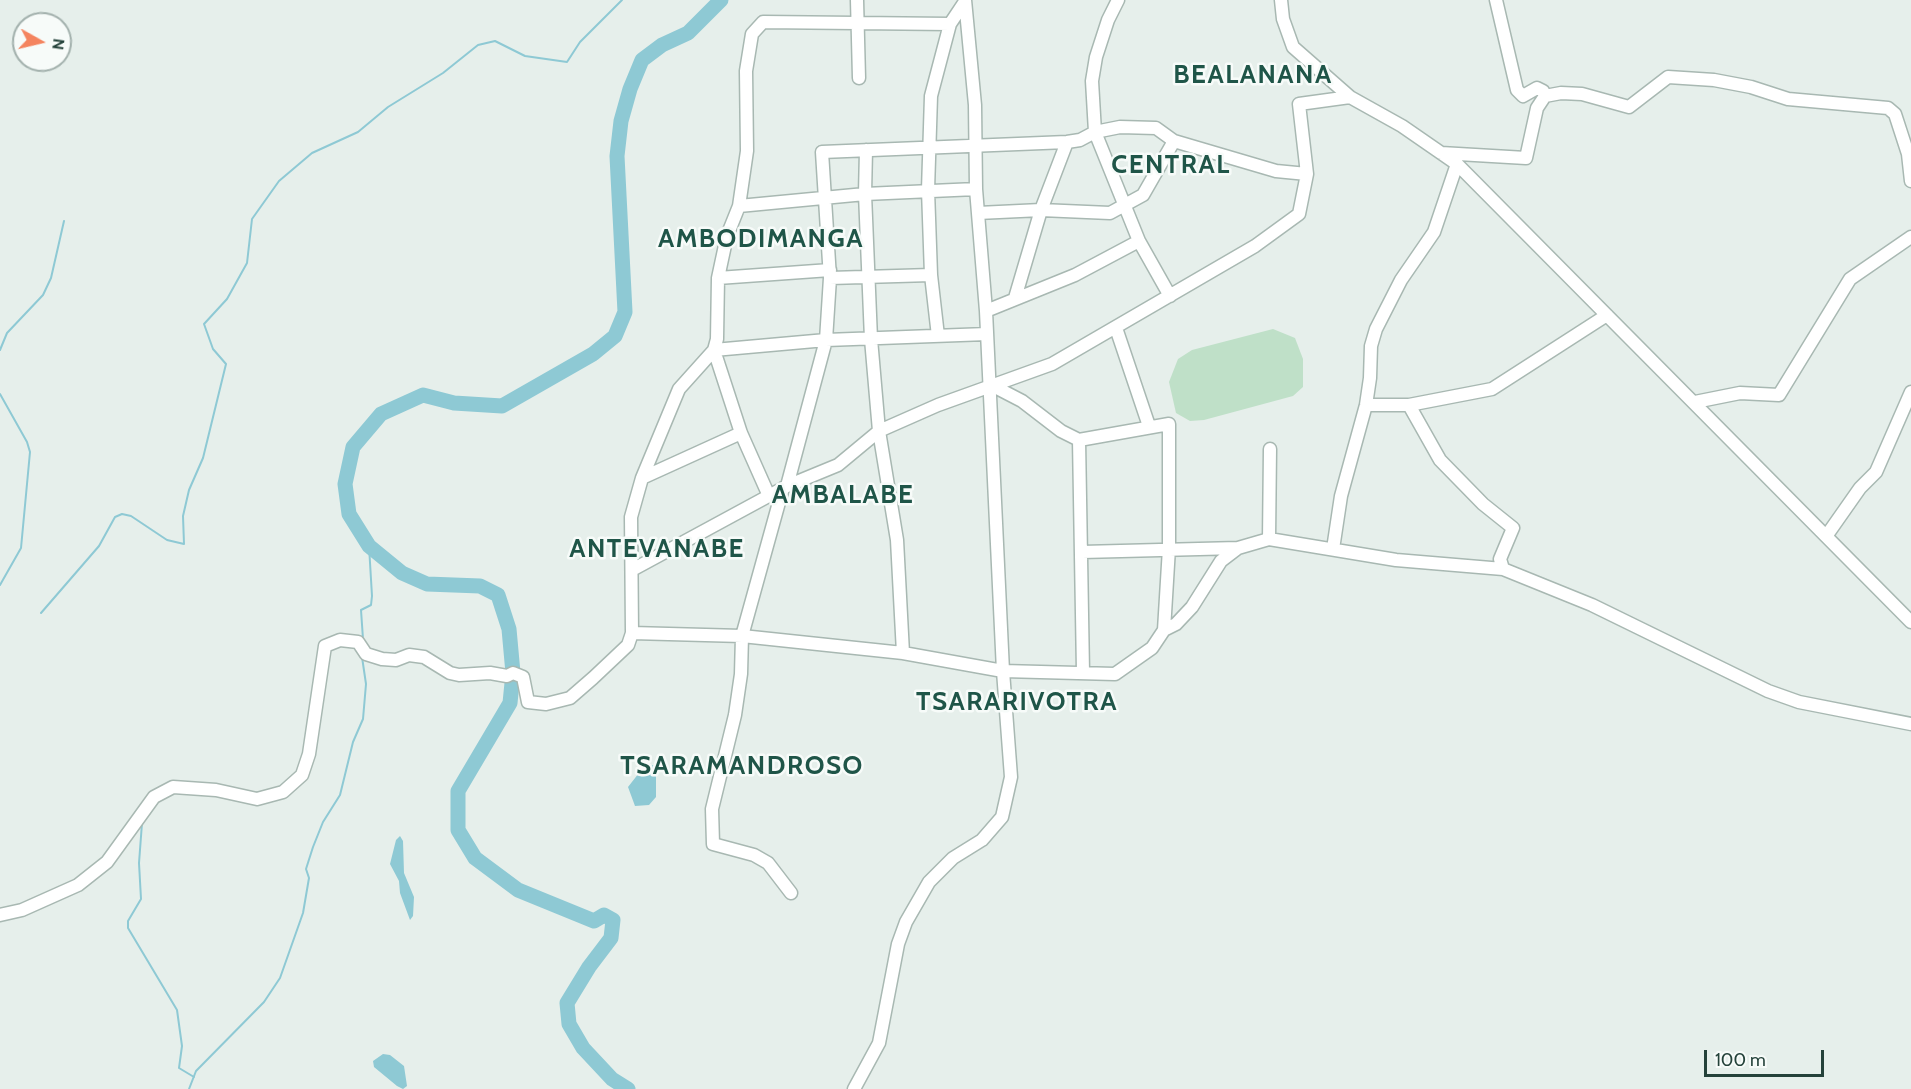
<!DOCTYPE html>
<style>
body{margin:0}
#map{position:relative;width:1911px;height:1089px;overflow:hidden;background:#e6efeb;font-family:Cabin,sans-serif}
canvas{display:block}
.north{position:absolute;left:12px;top:12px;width:60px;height:60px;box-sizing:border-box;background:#f7fbf9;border:2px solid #a3b1ad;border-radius:50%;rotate:98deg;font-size:16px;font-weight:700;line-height:24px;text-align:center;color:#24423a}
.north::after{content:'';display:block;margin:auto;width:21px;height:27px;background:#f4845f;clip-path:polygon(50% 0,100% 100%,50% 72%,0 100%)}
.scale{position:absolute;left:1704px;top:1050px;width:120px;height:27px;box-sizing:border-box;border:3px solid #24423a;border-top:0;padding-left:8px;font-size:18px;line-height:21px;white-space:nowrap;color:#24423a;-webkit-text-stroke:4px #f7fbf9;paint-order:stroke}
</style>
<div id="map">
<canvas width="1911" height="1089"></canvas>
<div class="north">N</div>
<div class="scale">100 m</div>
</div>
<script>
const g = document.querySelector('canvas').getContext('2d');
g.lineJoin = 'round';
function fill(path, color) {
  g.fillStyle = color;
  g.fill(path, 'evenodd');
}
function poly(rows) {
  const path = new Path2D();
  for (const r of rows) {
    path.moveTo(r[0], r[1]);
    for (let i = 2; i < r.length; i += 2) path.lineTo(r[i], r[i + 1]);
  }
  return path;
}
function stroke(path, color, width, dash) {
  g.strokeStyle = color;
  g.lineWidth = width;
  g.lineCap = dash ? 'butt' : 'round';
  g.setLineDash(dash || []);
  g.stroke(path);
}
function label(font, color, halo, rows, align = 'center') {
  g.font = font + ' Cabin,sans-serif';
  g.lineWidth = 5;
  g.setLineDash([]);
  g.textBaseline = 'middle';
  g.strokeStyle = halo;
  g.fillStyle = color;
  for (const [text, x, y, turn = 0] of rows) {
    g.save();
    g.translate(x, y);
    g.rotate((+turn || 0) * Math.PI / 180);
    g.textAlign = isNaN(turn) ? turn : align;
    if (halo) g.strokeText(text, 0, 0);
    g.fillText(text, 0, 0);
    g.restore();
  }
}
fill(poly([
 [1273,329,1295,338,1303,359,1303,387,1293,396,1204,420,1190,421,1176,413,1169,382,1178,359,1192,350]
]), '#bfe0c8');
fill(poly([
 [646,764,656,766,656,797,649,805,635,806,628,787],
 [400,836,403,841,404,873,414,897,413,916,410,920,400,893,399,881,390,864,396,840],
 [383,1054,390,1055,404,1066,407,1086,403,1089,397,1086,374,1067,373,1061]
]), '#8ec9d4');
stroke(poly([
 [0,350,7,333,43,295,51,278,64,221],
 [0,394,27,442,30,452,21,548,0,585],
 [41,613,99,546,115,517,122,514,131,516,167,540,184,544,183,516,189,490,203,458,226,364,213,349,204,324,227,299,247,263,252,219,279,181,312,153,358,132,388,107,443,73,478,45,495,41,525,56,567,62,580,42,622,0],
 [363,639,361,610,371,605,372,596,369,546],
 [142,823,139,863,141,899,128,921,128,928,177,1010,182,1046,179,1068,194,1077],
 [189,1089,196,1071,264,1002,280,978,303,913,309,878,306,869,313,847,323,822,340,795,353,742,363,719,366,684,362,657]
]), '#8ec9d4', 2);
stroke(poly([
 [628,1089,612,1079,583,1048,569,1024,567,1003,589,967,611,938,613,920,604,915,594,921,518,890,475,858,458,830,458,791,510,703,513,673,509,629,498,595,480,586,427,584,402,573,369,546,349,514,345,484,353,447,381,414,423,395,454,403,502,406,593,354,615,336,625,312,617,156,621,121,630,89,642,60,662,45,688,33,721,0]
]), '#8ec9d4', 15);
const minor = poly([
 [857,0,859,78],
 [1118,0,1108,20,1096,57,1092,81,1095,132,1139,241,1170,296],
 [1281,0,1283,19,1293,47,1350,97,1402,126,1457,164,1911,622],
 [1496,0,1517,90,1523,96,1537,88,1543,91,1545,96],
 [866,150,865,194,871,339,879,431,897,540,903,653],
 [1441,153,1526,158,1537,108,1545,96,1561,93,1582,94,1629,107,1668,77,1714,80,1751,87,1788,99,1888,108,1895,114,1908,154,1911,181],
 [739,206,865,194,976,189],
 [978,213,1041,210,1110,213,1143,195,1174,141],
 [718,278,830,270],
 [830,278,931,275],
 [1015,298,1041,210,1067,142],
 [986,311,1075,275,1139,241],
 [1116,328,1149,426],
 [938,336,931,275,928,190,931,96,950,24,964,3],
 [714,350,826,340,987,334],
 [714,350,741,433,769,496],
 [1695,402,1740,393,1779,395,1850,279,1911,237],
 [1366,405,1409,405,1492,389,1607,315],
 [1409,405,1440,460,1483,504,1513,528,1500,559,1503,569],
 [1079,440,1083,672],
 [642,478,741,433],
 [787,486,826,340,830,278,822,152,1067,142,1080,140,1095,132,1120,127,1156,128,1174,141,1276,171,1307,174],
 [783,488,742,636,741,674,735,715,712,809,713,844,754,855,768,863,791,893],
 [1827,535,1860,488,1876,472,1911,392],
 [1269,539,1270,449],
 [1333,549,1341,496,1366,405,1370,378,1371,346,1376,329,1401,280,1434,232,1457,164],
 [1082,552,1238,548],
 [632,570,787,486,838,465,879,431,938,405,1052,364,1255,246,1299,214,1307,174,1299,104,1350,97],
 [1164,630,1176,624,1192,607,1221,561,1238,548,1269,539,1396,560,1503,569,1592,605,1768,691,1799,702,1911,724],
 [632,633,742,636,903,653,1003,671,1115,674,1152,648,1164,630,1169,548,1169,424,1079,440,1061,431,1022,401,995,387],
 [0,915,22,910,78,885,107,862,154,797,173,787,216,790,257,799,283,792,302,775,309,754,325,646,340,640,358,642,366,654,382,659,396,660,409,655,424,657,450,673,459,675,490,673,507,676,513,673,523,677,528,702,546,704,570,698,593,678,628,645,632,633,631,517,642,478,679,389,714,350,717,339,718,278,727,236,739,206,747,151,746,71,752,34,763,22,950,24],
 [854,1089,879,1043,898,944,906,922,929,882,953,858,982,840,1002,817,1011,777,1003,671,986,311,976,189,975,105,965,0]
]);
stroke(minor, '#a8b8b2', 15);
stroke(minor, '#fff', 12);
g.letterSpacing = '1.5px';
label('bold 26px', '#1f5548', '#f7fbf9', [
 ["BEALANANA",1253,75],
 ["CENTRAL",1171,165],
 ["AMBODIMANGA",761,239],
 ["AMBALABE",843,495],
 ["ANTEVANABE",657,549],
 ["TSARARIVOTRA",1017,702],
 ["TSARAMANDROSO",742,766]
]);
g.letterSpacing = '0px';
</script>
